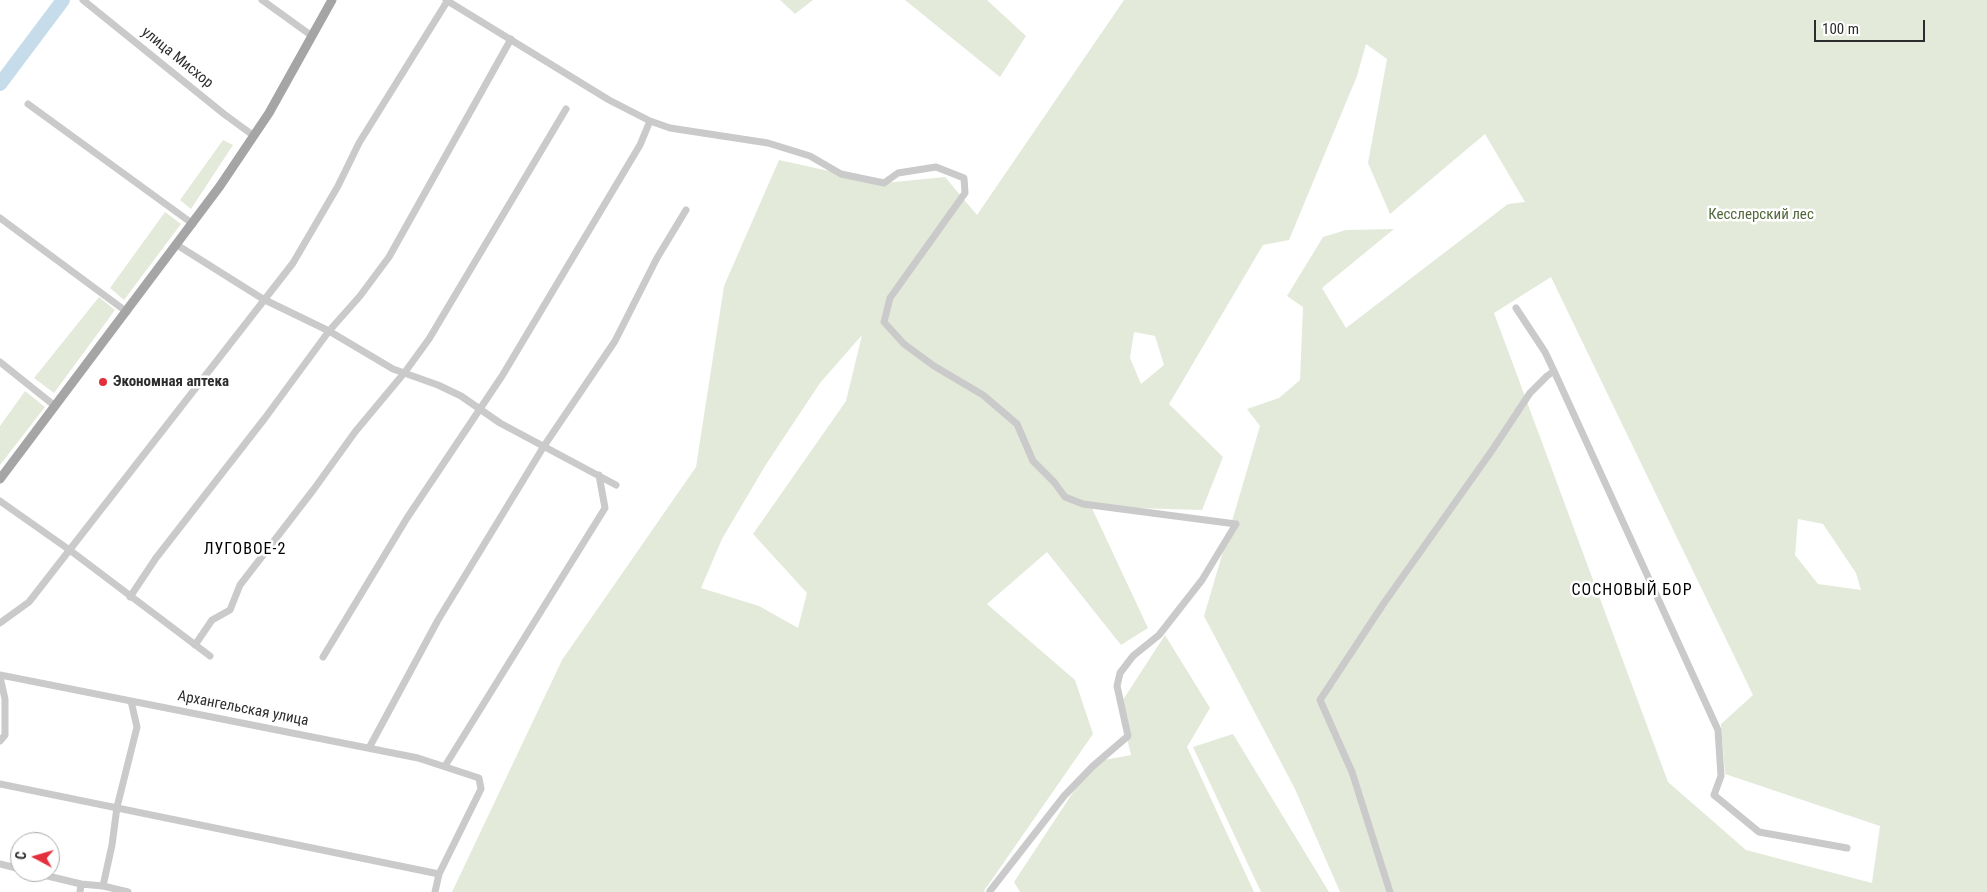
<!DOCTYPE html>
<meta charset="utf-8">
<style>
body{margin:0}
#map{position:relative;width:1987px;height:892px;overflow:hidden;background:#fff;font-family:"Roboto Condensed",sans-serif}
canvas{display:block}
.north{position:absolute;left:10px;top:832px;width:50px;height:50px;box-sizing:border-box;background:#fff;border:1px solid #ababab;border-radius:50%;rotate:276deg;font-size:14px;font-weight:700;line-height:20px;text-align:center;color:#2d2d2d}
.north::after{content:'';display:block;margin:auto;width:18px;height:22px;background:#e42f3c;clip-path:polygon(50% 0,100% 100%,50% 72%,0 100%)}
.scale{position:absolute;left:1814px;top:20px;width:111px;height:22px;box-sizing:border-box;border:2px solid #2d2d2d;border-top:0;padding-left:6px;font-size:15px;line-height:18px;white-space:nowrap;color:#2d2d2d;-webkit-text-stroke:4px #fff;paint-order:stroke}
</style>
<div id="map">
<canvas width="1987" height="892"></canvas>
<div class="north">С</div>
<div class="scale">100 m</div>
</div>
<script>
const g = document.querySelector('canvas').getContext('2d');
g.lineJoin = 'round';
function fill(path, color) {
  g.fillStyle = color;
  g.fill(path, 'evenodd');
}
function poly(rows) {
  const path = new Path2D();
  for (const r of rows) {
    path.moveTo(r[0], r[1]);
    for (let i = 2; i < r.length; i += 2) path.lineTo(r[i], r[i + 1]);
  }
  return path;
}
function stroke(path, color, width, dash) {
  g.strokeStyle = color;
  g.lineWidth = width;
  g.lineCap = dash ? 'butt' : 'round';
  g.setLineDash(dash || []);
  g.stroke(path);
}
function label(font, color, halo, rows, align = 'center') {
  g.font = font + ' "Roboto Condensed",sans-serif';
  g.lineWidth = 5;
  g.setLineDash([]);
  g.textBaseline = 'middle';
  g.strokeStyle = halo;
  g.fillStyle = color;
  for (const [text, x, y, turn = 0] of rows) {
    g.save();
    g.translate(x, y);
    g.rotate((+turn || 0) * Math.PI / 180);
    g.textAlign = isNaN(turn) ? turn : align;
    if (halo) g.strokeText(text, 0, 0);
    g.fillText(text, 0, 0);
    g.restore();
  }
}
fill(poly([
 [780,0,813,0,795,14],
 [905,0,987,0,1026,36,1000,77],
 [1124,0,1987,0,1987,892,1340,892,1295,789,1204,616,1260,426,1247,409,1279,398,1300,380,1303,307,1287,296,1323,237,1346,230,1394,229,1322,288,1346,328,1508,204,1525,202,1485,134,1390,214,1368,163,1387,59,1366,44,1357,76,1289,240,1263,245,1169,404,1223,457,1202,510,1102,507,1090,504,1148,628,1121,645,1047,552,987,604,1075,680,1093,734,984,891,985,892,452,892,562,660,696,467,724,286,779,160,884,183,945,177,977,215],
 [1551,277,1753,695,1721,724,1725,774,1880,826,1872,883,1746,850,1668,782,1494,313],
 [1134,332,1155,336,1164,365,1141,384,1130,358],
 [862,335,846,401,753,534,807,593,798,628,759,606,701,588,722,539,765,466,820,383],
 [1798,519,1823,524,1856,573,1861,590,1818,584,1795,555],
 [223,140,233,145,191,209,180,200],
 [165,212,181,224,124,300,110,288],
 [99,297,115,310,54,393,34,378],
 [25,391,45,407,0,465,0,426],
 [1165,635,1210,708,1187,747,1254,892,1020,892,1014,882,1093,762,1131,755,1119,706],
 [1233,734,1329,892,1261,892,1193,747]
]), '#e3eada');
stroke(poly([
 [0,84,63,0]
]), '#c6dceb', 14);
stroke(poly([
 [83,0,224,114,254,136],
 [262,0,312,36],
 [446,0,609,100,650,121,670,128,768,143,810,156,841,174,884,183,898,173,936,167,964,178,965,193,890,298,884,322,904,344,934,366,983,395,1017,424,1033,461,1054,482,1065,497,1083,504,1236,524,1202,580,1159,635,1133,656,1120,673,1117,686,1128,736,1093,766,1064,796,990,891],
 [28,104,193,224],
 [0,218,127,312],
 [177,245,263,299,329,331,393,369,438,385,461,396,500,423,616,485],
 [1516,308,1545,352,1554,371,1718,730,1721,776,1714,795,1759,832,1847,848],
 [0,362,55,406],
 [0,501,71,551,210,656],
 [130,597,156,558,265,418,329,331,360,296,389,257,511,39],
 [0,623,29,602,293,263,338,186,359,143,448,0],
 [195,645,212,620,230,610,240,585,314,489,355,432,405,372,429,339,566,109],
 [323,657,407,518,502,376,640,145,650,121],
 [0,675,418,758,479,778,481,789,439,874,435,892],
 [0,677,5,699,5,735,0,741],
 [369,748,438,620,544,446,615,341,657,258,686,210],
 [445,766,605,508,599,475],
 [0,784,439,874],
 [0,864,20,869],
 [31,872,81,884],
 [103,886,112,845,117,807,137,727,131,701],
 [80,892,81,884,103,886,128,892],
 [1390,892,1352,772,1320,700,1384,603,1493,449,1530,393,1547,376,1554,371]
]), '#cacaca', 7);
stroke(poly([
 [0,479,220,186,269,113,332,0]
]), '#a5a5a5', 9);
for (const [x, y, r, color] of [
 [103,382,5,"#e42f3c"]
]) {
  const dot = new Path2D();
  dot.arc(x, y, r, 0, 2 * Math.PI);
  g.fillStyle = color;
  g.fill(dot);
  stroke(dot, '#fff', 2);
}
label('15px', '#2d2d2d', '#fff', [
 ["улица Мисхор",177,58,39],
 ["Архангельская улица",243,709,11]
]);
label('15px', '#50683b', '#fff', [
 ["Кесслерский лес",1761,215]
]);
label('bold 15px', '#2d2d2d', '#fff', [
 ["Экономная аптека",113,382]
], 'left');
g.letterSpacing = '1px';
label('16px', '#000', '#fff', [
 ["ЛУГОВОЕ-2",245,550],
 ["СОСНОВЫЙ БОР",1632,591]
]);
g.letterSpacing = '0px';
</script>
